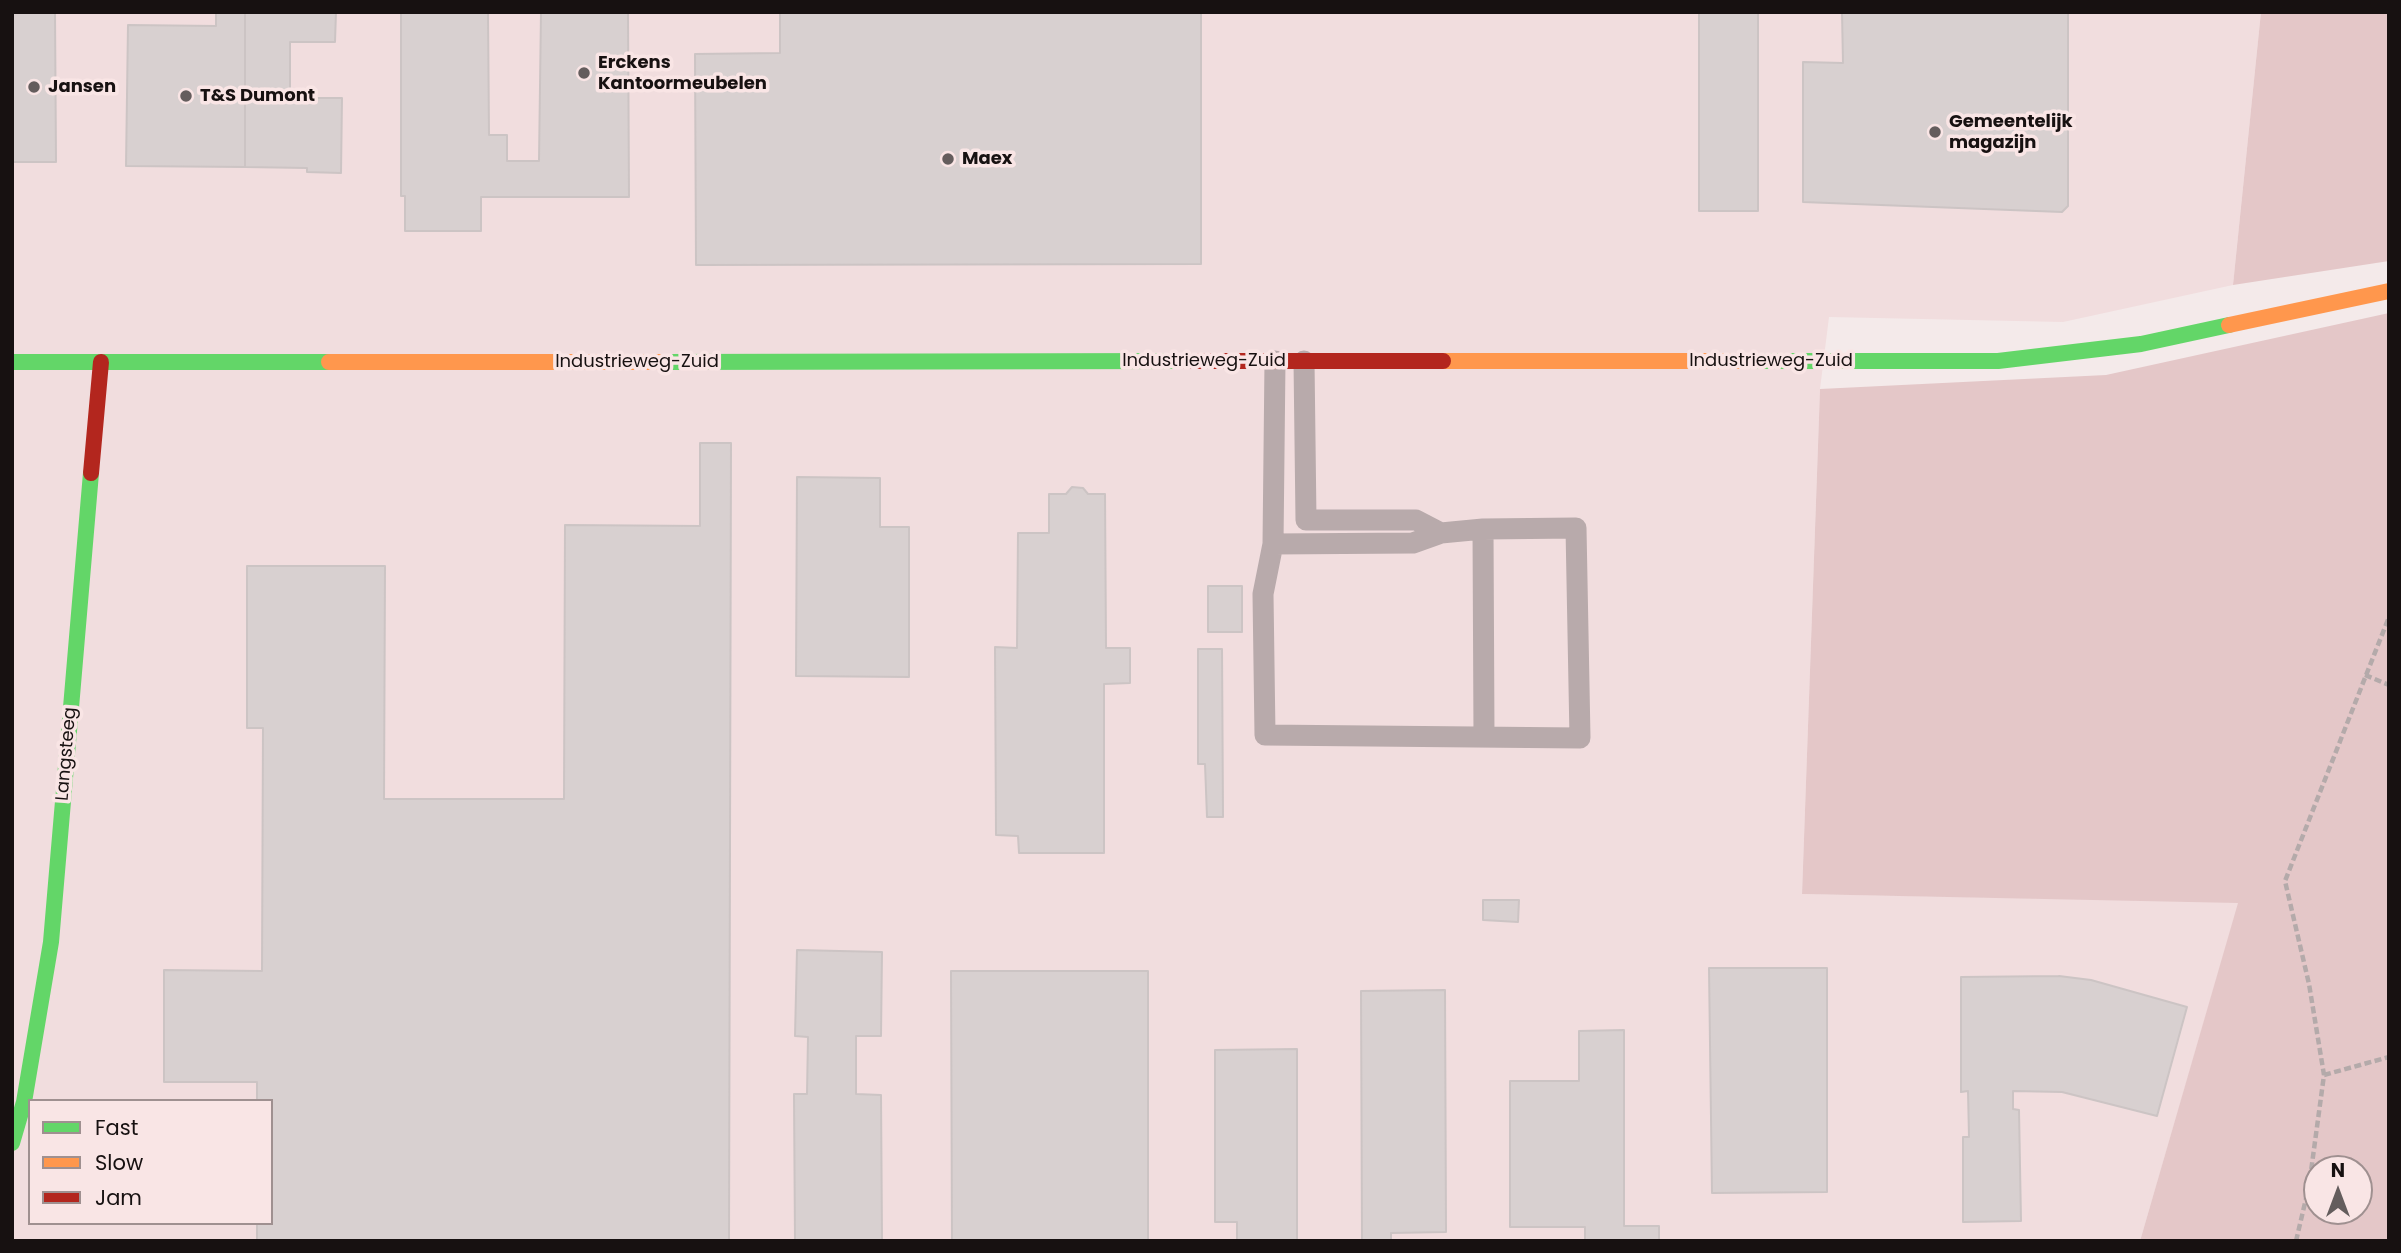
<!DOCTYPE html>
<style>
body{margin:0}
#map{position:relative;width:2401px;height:1253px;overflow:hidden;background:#f4eaea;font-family:Poppins,sans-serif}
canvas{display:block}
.frame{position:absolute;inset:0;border:14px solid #171111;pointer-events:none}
.legend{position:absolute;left:28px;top:1099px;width:245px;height:126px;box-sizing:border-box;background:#f9e5e5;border:2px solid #9f9090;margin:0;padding:9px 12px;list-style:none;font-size:21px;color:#171111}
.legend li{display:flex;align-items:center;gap:14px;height:35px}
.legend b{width:35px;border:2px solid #9f9090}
.north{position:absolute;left:2303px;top:1155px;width:70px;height:70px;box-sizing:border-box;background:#f9e5e5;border:2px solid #9f9090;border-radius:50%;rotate:0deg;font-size:19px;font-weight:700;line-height:28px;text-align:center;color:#171111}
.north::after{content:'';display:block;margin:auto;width:24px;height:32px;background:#645d5d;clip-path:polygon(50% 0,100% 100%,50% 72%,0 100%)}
</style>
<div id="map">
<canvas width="2401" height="1253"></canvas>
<div class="frame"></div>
<ul class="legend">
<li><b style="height:9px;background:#63d668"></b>Fast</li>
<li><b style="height:9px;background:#ff974d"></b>Slow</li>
<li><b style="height:9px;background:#b3261e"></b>Jam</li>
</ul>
<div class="north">N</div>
</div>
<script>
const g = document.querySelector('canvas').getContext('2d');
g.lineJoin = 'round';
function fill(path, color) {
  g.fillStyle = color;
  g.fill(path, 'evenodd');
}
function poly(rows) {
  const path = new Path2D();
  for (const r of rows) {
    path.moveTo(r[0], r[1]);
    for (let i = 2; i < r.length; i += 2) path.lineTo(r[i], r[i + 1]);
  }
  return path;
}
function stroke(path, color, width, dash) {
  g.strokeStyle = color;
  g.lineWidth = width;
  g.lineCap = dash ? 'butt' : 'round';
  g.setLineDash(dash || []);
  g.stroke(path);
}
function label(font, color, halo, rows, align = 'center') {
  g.font = font + ' Poppins,sans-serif';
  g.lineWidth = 7;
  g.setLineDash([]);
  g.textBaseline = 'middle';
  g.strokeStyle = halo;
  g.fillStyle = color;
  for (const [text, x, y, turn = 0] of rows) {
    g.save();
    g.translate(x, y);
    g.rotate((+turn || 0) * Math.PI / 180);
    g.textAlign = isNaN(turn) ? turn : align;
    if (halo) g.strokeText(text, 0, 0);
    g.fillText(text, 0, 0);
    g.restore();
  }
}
fill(poly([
 [12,12,2261,12,2233,285,2063,322,1829,317,1820,389,1802,894,2239,902,2140,1241,12,1241],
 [30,1101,271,1101,271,1223,30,1223]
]), '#f1ddde');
fill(poly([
 [2261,12,2389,12,2389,261,2233,285],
 [2389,313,2389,1241,2140,1241,2238,903,1802,894,1820,389,2106,375],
 [2317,1169,2359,1169,2359,1211,2317,1211]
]), '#e4c7c8');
const building = poly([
 [12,12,55,12,56,162,12,162,12,12],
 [216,12,245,12,245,167,126,166,128,25,216,26,216,12],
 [245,12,336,12,335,42,290,42,290,98,342,98,341,173,307,172,307,168,245,167,245,12],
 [401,12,488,12,489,135,507,135,507,161,539,161,541,12,628,12,629,197,481,197,481,231,405,231,405,196,401,196,401,12],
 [780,12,1201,12,1201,264,696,265,695,54,780,53,780,12],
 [1699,12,1758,12,1758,211,1699,211,1699,12],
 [1842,12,2068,12,2068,206,2062,212,1803,202,1803,62,1843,63,1842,12],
 [700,443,731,443,729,1241,257,1241,257,1223,271,1223,271,1101,257,1101,257,1082,164,1082,164,970,262,971,263,728,247,728,247,566,385,566,384,799,564,799,565,525,700,526,700,443],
 [797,477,880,478,880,527,909,527,909,677,796,676,797,477],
 [1072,487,1083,488,1088,494,1105,494,1106,648,1130,648,1130,683,1104,684,1104,853,1019,853,1018,836,996,835,995,647,1017,648,1018,533,1049,533,1049,494,1066,494,1072,487],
 [1208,586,1242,586,1242,632,1208,632,1208,586],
 [1198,649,1222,649,1223,817,1207,817,1205,764,1198,764,1198,649],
 [1483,900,1519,900,1518,922,1483,920,1483,900],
 [797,950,882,952,881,1036,856,1036,856,1094,881,1095,882,1241,795,1241,794,1094,807,1094,808,1037,795,1036,797,950],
 [1709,968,1827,968,1827,1192,1712,1193,1709,968],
 [951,971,1148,971,1148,1241,952,1241,951,971],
 [2059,976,2091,980,2187,1007,2157,1116,2062,1092,2013,1091,2013,1109,2019,1110,2021,1221,1963,1222,1963,1137,1969,1137,1968,1091,1961,1092,1961,977,2059,976],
 [1445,990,1446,1232,1391,1233,1391,1241,1362,1241,1361,991,1445,990],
 [1624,1030,1624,1226,1659,1226,1659,1241,1585,1241,1585,1227,1510,1227,1510,1081,1579,1081,1579,1031,1624,1030],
 [1297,1049,1297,1241,1237,1241,1237,1222,1215,1222,1215,1050,1297,1049]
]);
fill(building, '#d8d0d0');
stroke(building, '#ccc4c4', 2);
stroke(poly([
 [2365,675,2389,685],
 [2324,1075,2389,1057],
 [2296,1241,2309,1186,2324,1075,2309,984,2285,881,2389,617]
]), '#b4aaaa', 4.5, [7, 3.5]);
stroke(poly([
 [1304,361,1306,520,1416,520,1441,533],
 [1483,529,1484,737],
 [1273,544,1413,543,1441,533,1483,529,1576,528,1580,738,1265,735,1263,594,1273,544,1275,361]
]), '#b8aaab', 21);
stroke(poly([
 [1743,361,1998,361,2141,344,2229,325],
 [12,362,329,362],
 [661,362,1184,361],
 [12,1143,24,1102,51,942,91,473]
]), '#63d668', 16);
stroke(poly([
 [2229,325,2389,291],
 [1443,361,1743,361],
 [329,362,661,362]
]), '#ff974d', 16);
stroke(poly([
 [1184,361,1443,361],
 [91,473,101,362]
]), '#b3261e', 16);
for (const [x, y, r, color] of [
 [584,73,7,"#645d5d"],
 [34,87,7,"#645d5d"],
 [186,96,7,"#645d5d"],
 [1935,132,7,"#645d5d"],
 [948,159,7,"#645d5d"]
]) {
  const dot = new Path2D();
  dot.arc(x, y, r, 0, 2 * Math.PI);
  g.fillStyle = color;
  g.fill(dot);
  stroke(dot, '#f9e5e5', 2.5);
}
label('bold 18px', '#171111', '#f9e5e5', [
 ["Erckens",598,63],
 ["Kantoormeubelen",598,84],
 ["Jansen",48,87],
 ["T&S Dumont",200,96],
 ["Gemeentelijk",1949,122],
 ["magazijn",1949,143],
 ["Maex",962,159]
], 'left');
label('18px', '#171111', '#f9e5e5', [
 ["Industrieweg-Zuid",1204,361],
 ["Industrieweg-Zuid",1771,361],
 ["Industrieweg-Zuid",637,362],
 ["Langsteeg",67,754,-85]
]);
</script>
